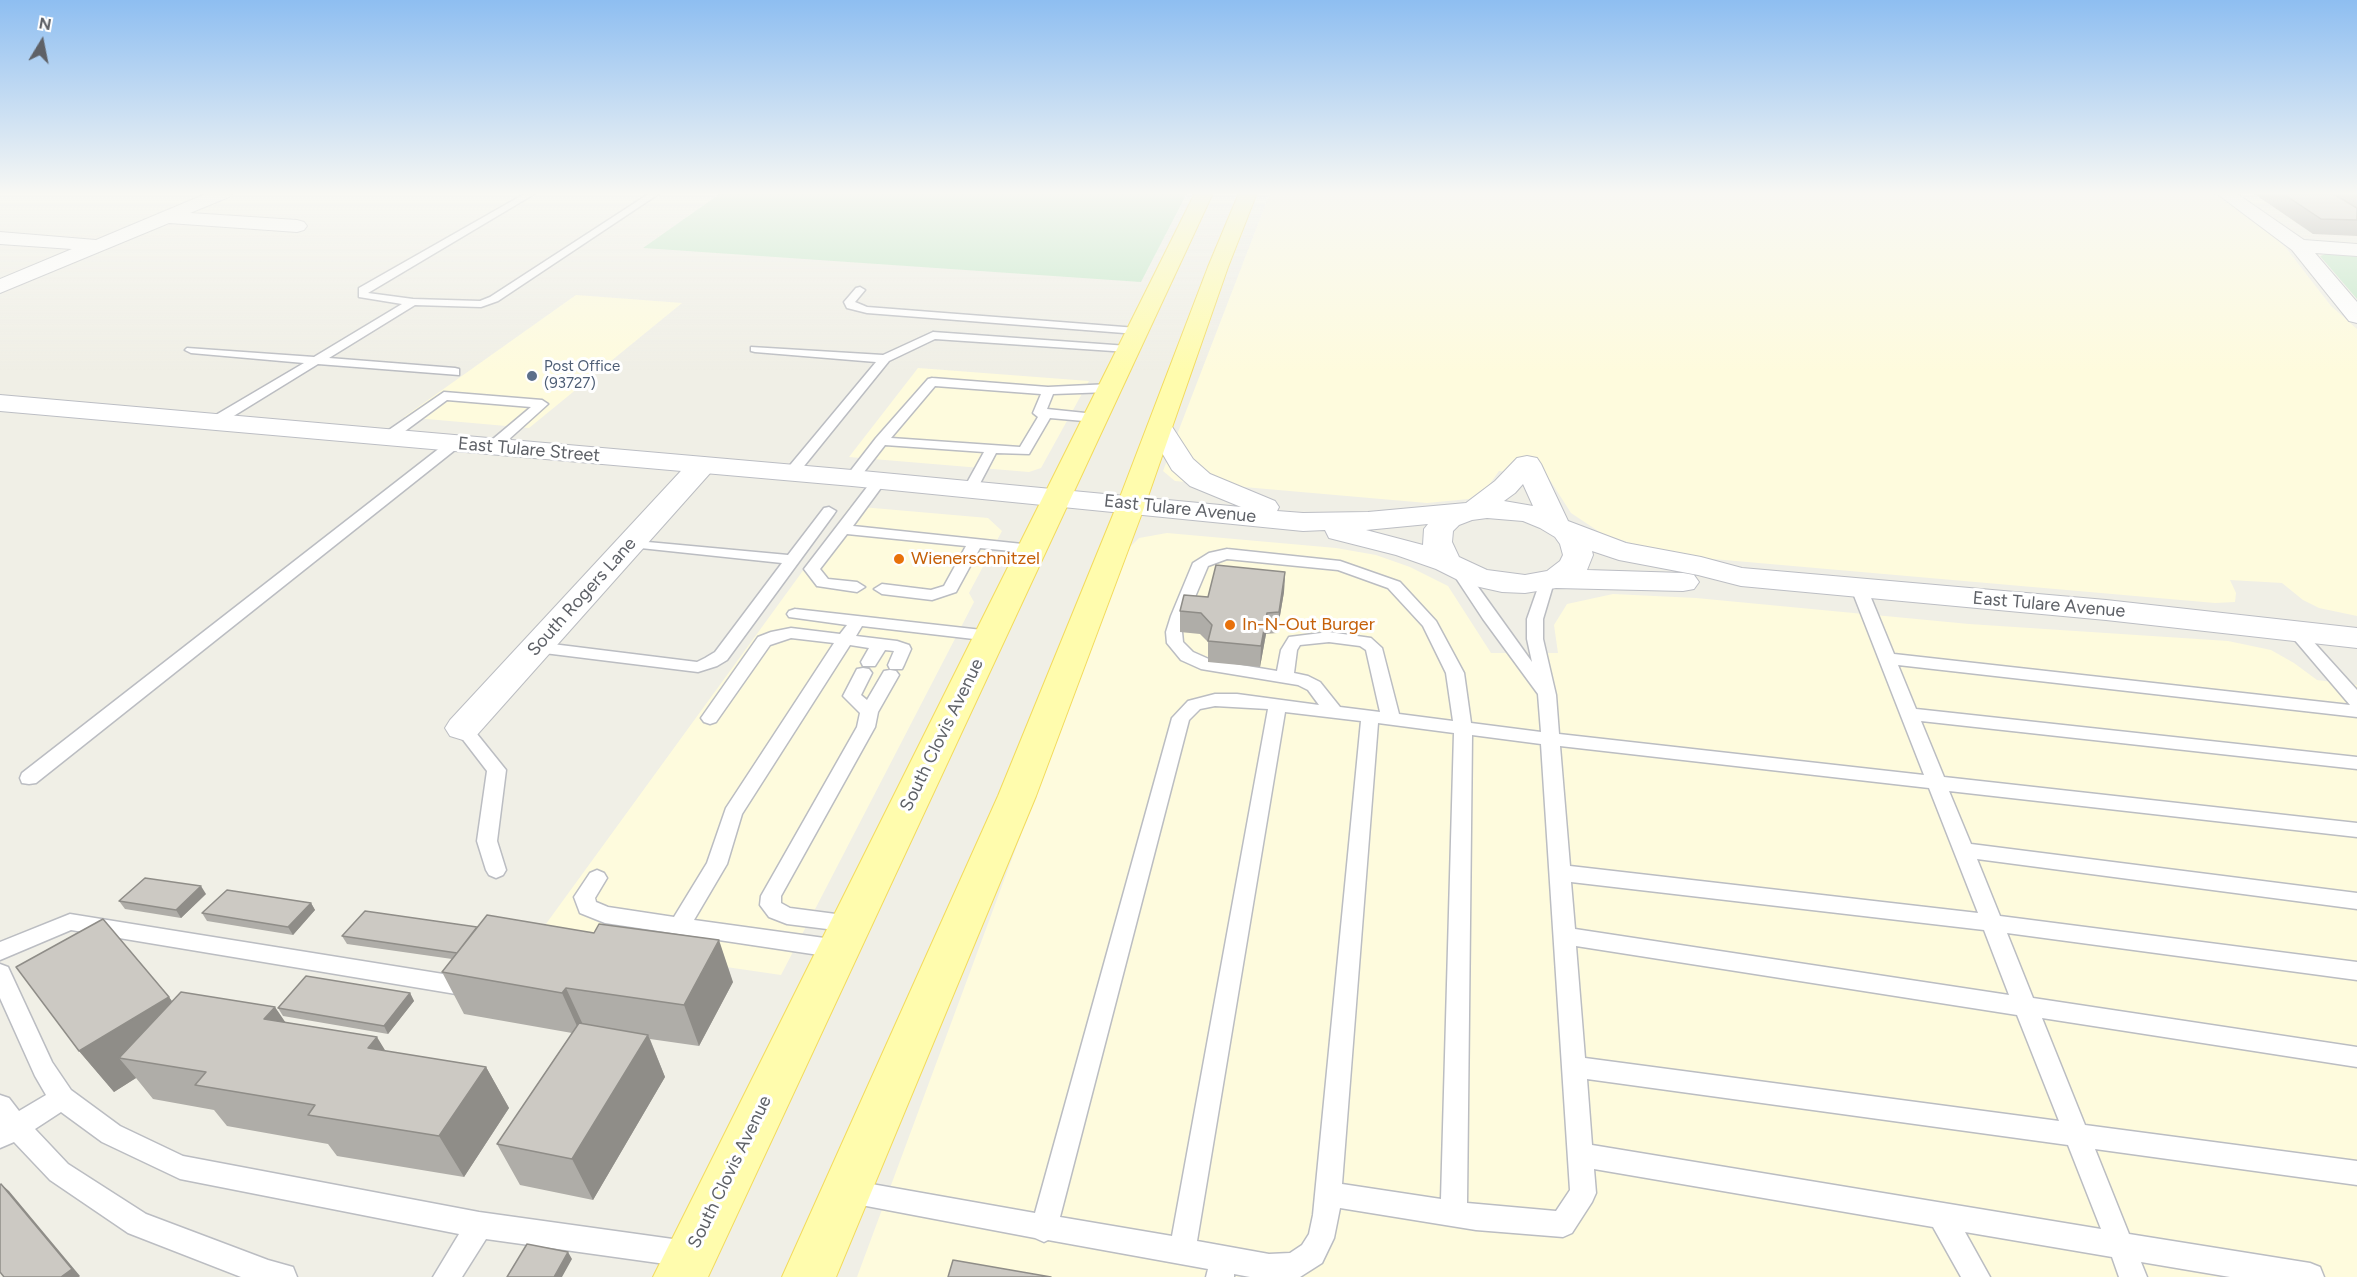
<!DOCTYPE html>
<style>
body{margin:0}
#map{position:relative;width:2357px;height:1277px;overflow:hidden;background:#f0efe6;font-family:Figtree,sans-serif}
canvas{display:block}
.north{position:absolute;left:12px;top:12px;width:60px;height:60px;-webkit-text-stroke:4px #fff;paint-order:stroke;rotate:10deg;font-size:16px;font-weight:700;line-height:24px;text-align:center;color:#5e6167}
.north::after{content:'';display:block;margin:auto;width:21px;height:27px;background:#5e6167;clip-path:polygon(50% 0,100% 100%,50% 72%,0 100%)}
</style>
<div id="map">
<canvas width="2357" height="1277"></canvas>
<div class="north">N</div>
</div>
<script>
const g = document.querySelector('canvas').getContext('2d');
g.lineJoin = 'round';
function fill(path, color) {
  g.fillStyle = color;
  g.fill(path, 'evenodd');
}
function poly(rows) {
  const path = new Path2D();
  for (const r of rows) {
    path.moveTo(r[0], r[1]);
    for (let i = 2; i < r.length; i += 2) path.lineTo(r[i], r[i + 1]);
  }
  return path;
}
function stroke(path, color, width, dash) {
  g.strokeStyle = color;
  g.lineWidth = width;
  g.lineCap = dash ? 'butt' : 'round';
  g.setLineDash(dash || []);
  g.stroke(path);
}
function label(font, color, halo, rows, align = 'center') {
  g.font = font + ' Figtree,sans-serif';
  g.lineWidth = 6;
  g.setLineDash([]);
  g.textBaseline = 'middle';
  g.strokeStyle = halo;
  g.fillStyle = color;
  for (const [text, x, y, turn = 0] of rows) {
    g.save();
    g.translate(x, y);
    g.rotate((+turn || 0) * Math.PI / 180);
    g.textAlign = isNaN(turn) ? turn : align;
    if (halo) g.strokeText(text, 0, 0);
    g.fillText(text, 0, 0);
    g.restore();
  }
}
fill(poly([
 [1270,193,2213,193,2271,234,2286,248,2331,306,2357,329,2357,616,2319,608,2303,600,2282,583,2230,580,2236,593,2235,602,2215,603,1713,559,1651,550,1601,533,1571,513,1548,477,1499,471,1489,485,1469,499,1427,503,1175,481,1163,471],
 [576,295,682,303,529,428,404,417],
 [918,368,1089,381,1041,468,1029,472,849,457],
 [850,506,988,518,1002,531,969,593,974,602,781,975,535,939],
 [1167,533,1336,548,1376,555,1410,567,1448,586,1491,653,1558,653,1554,625,1567,604,1613,594,1696,598,1969,624,2228,641,2271,650,2294,663,2317,680,2357,685,2357,1277,857,1277,1126,551,1139,538]
]), '#fefbdd');
fill(poly([
 [721,193,1187,193,1141,282,643,248],
 [2329,253,2357,254,2357,299,2320,256]
]), '#c3e8c8');
const lane = poly([
 [526,193,536,193,368,293,413,299,480,301,490,297,650,193,660,193,498,301,481,307,415,305,329,358,455,368,459,369,459,375,318,364,219,425,209,425,208,422,209,419,304,363,191,353,185,350,187,348,314,357,402,304,359,297,359,288,526,193],
 [860,287,865,290,855,302,867,307,1137,328,1143,331,1137,334,867,313,847,308,844,302,856,288,860,287],
 [933,332,1128,346,1134,349,1128,352,935,339,889,361,796,476,786,476,784,473,786,470,876,362,755,352,751,351,751,347,883,355,933,332],
 [932,378,1048,387,1110,384,1116,388,1110,392,1053,394,1047,409,1095,414,1101,418,1095,422,1050,418,1029,454,996,453,975,493,965,493,963,490,984,452,885,445,857,481,847,481,845,478,876,438,928,379,932,378],
 [935,386,1041,394,1033,413,1038,417,1020,447,891,438,935,386],
 [444,392,542,400,548,404,497,450,492,451,487,450,485,447,487,444,531,407,447,400,393,440,383,440,381,437,383,434,444,392],
 [455,439,462,443,460,446,36,783,29,784,22,783,20,778,22,773,450,440,455,439],
 [879,477,886,481,853,526,1032,545,1039,549,1032,553,980,548,956,592,932,600,882,594,874,589,882,584,931,590,944,586,966,546,847,534,820,569,828,579,857,582,865,587,857,592,817,586,804,569,874,478,879,477],
 [829,507,836,511,834,514,727,660,717,666,698,672,536,652,528,647,536,642,697,662,705,658,715,652,782,563,631,547,624,543,626,540,788,555,824,508,829,507],
 [1227,549,1340,561,1400,582,1436,621,1464,673,1471,723,1541,732,1538,694,1483,619,1450,569,1458,564,1463,566,1532,662,1527,639,1527,619,1541,579,1546,577,1554,582,1543,619,1543,639,1556,695,1559,734,1924,775,1851,588,1853,585,1865,585,1867,588,1894,654,2350,705,2287,631,2295,626,2301,628,2357,690,2357,717,1898,665,1916,709,2357,757,2357,769,1921,721,1944,777,2357,823,2357,837,1949,791,1971,844,2357,893,2357,909,1977,859,2000,916,2357,962,2357,980,2007,933,2033,998,2357,1047,2357,1067,2042,1018,2085,1125,2357,1161,2357,1185,2095,1149,2129,1234,2310,1263,2320,1267,2324,1277,2230,1277,2141,1262,2147,1277,2119,1277,2112,1257,1965,1232,1990,1277,1961,1277,1933,1227,1594,1169,1596,1193,1592,1202,1572,1233,1563,1237,1476,1230,1340,1208,1334,1238,1322,1263,1300,1277,1250,1277,1234,1274,1234,1277,1206,1277,1208,1269,1048,1240,1044,1242,1035,1238,840,1201,836,1192,840,1183,849,1180,1035,1213,1172,718,1188,701,1215,694,1237,694,1319,705,1308,690,1298,685,1201,669,1181,660,1167,643,1166,632,1171,616,1193,563,1209,553,1227,549],
 [1227,559,1338,570,1388,588,1423,626,1446,673,1453,721,1399,714,1382,648,1371,638,1329,632,1289,637,1281,650,1277,671,1211,660,1193,652,1183,642,1182,632,1187,616,1208,566,1227,559],
 [1329,642,1360,646,1366,650,1380,712,1340,707,1320,682,1308,676,1294,673,1297,650,1300,645,1329,642],
 [1215,706,1268,709,1172,1236,1060,1217,1189,720,1200,709,1215,706],
 [1285,712,1361,721,1313,1215,1309,1234,1302,1245,1290,1253,1269,1254,1197,1241,1285,712],
 [1378,723,1454,733,1441,1199,1342,1184,1378,723],
 [1472,735,1541,744,1570,1190,1556,1211,1467,1203,1472,735],
 [1560,746,1929,788,1978,913,1570,866,1560,746],
 [1571,882,1984,930,2009,995,1575,929,1571,882],
 [1576,946,2017,1015,2059,1121,1585,1058,1576,946],
 [1587,1079,2068,1145,2101,1229,1592,1145,1587,1079],
 [795,609,991,631,999,636,991,641,862,626,856,636,897,641,909,645,911,649,904,665,902,669,890,669,888,665,894,651,885,650,875,666,863,666,861,662,869,648,850,645,742,814,727,864,694,920,839,940,847,943,850,949,847,955,839,958,605,923,580,913,574,897,590,873,597,870,604,873,607,878,595,898,596,902,608,907,674,917,707,863,726,808,834,643,791,638,770,645,716,722,710,724,704,722,701,718,758,637,771,632,791,628,840,634,847,625,789,617,787,614,789,611,795,609],
 [863,668,869,669,872,673,861,695,867,700,884,671,890,670,896,671,899,675,878,712,875,727,781,896,781,903,790,908,851,916,859,918,862,924,859,930,851,932,787,924,769,917,760,905,761,896,857,727,860,713,843,696,857,669,863,668],
 [463,722,469,724,506,770,497,841,506,870,503,875,496,878,489,875,486,870,477,841,487,771,454,728,457,724,463,722],
 [70,914,468,978,476,981,479,987,476,993,468,996,71,930,0,960,0,942,70,914],
 [0,964,8,967,52,1062,71,1090,120,1126,183,1156,479,1212,687,1241,697,1245,700,1254,697,1263,687,1267,486,1239,462,1277,433,1277,459,1234,180,1179,102,1142,61,1112,35,1129,68,1164,146,1214,268,1260,293,1267,297,1277,241,1277,128,1233,50,1180,14,1142,0,1148,0,1095,9,1098,19,1111,46,1095,35,1076,0,998,0,964]
]);
const street = poly([
 [208,193,232,193,229,197,190,213,297,220,304,222,307,226,304,230,297,232,169,223,0,293,0,279,72,249,0,244,0,232,96,240,208,193],
 [2216,193,2236,193,2304,240,2357,244,2357,256,2315,253,2357,302,2357,323,2349,321,2292,250,2216,193],
 [702,457,712,459,716,465,712,471,476,736,463,740,450,736,445,728,450,720,692,459,702,457]
]);
const secondary = poly([
 [0,395,852,470,1241,507,1190,486,1172,470,1147,427,1151,422,1160,419,1169,422,1193,459,1210,474,1275,501,1279,507,1277,511,1303,513,1368,512,1466,503,1495,481,1517,458,1527,456,1537,458,1541,464,1568,521,1626,543,1701,557,1742,568,2106,600,2357,628,2357,648,2106,620,1741,586,1698,575,1619,560,1592,551,1593,555,1587,570,1683,573,1694,575,1699,582,1694,589,1683,591,1556,588,1525,593,1502,592,1466,584,1436,569,1396,555,1329,538,1325,530,1303,531,852,486,0,411,0,395],
 [1523,484,1533,506,1504,501,1515,493,1523,484],
 [1487,518,1523,521,1540,528,1555,537,1560,544,1563,555,1560,561,1547,571,1525,575,1487,570,1459,557,1452,542,1453,531,1459,525,1472,520,1487,518],
 [1428,524,1424,529,1423,545,1366,530,1428,524]
]);
const primary = poly([
 [1195,193,1213,193,708,1277,653,1277,1195,193],
 [1239,193,1257,193,1228,267,1145,505,1036,796,836,1277,782,1277,998,796,1117,505,1208,267,1239,193]
]);
stroke(lane, '#bbbdc2', 3);
stroke(street, '#bbbdc2', 2);
stroke(secondary, '#bcbec4', 2);
stroke(primary, '#f3db5d', 2);
fill(lane, '#fff');
fill(street, '#fff');
fill(secondary, '#fff');
fill(primary, '#fffcad');
fill(poly([
 [2253,193,2357,193,2357,236,2313,234],
 [1285,572,1284,592,1277,633,1266,634,1260,667,1208,662,1208,642,1200,634,1180,632,1180,611,1208,597],
 [206,894,181,918,125,909,119,901],
 [311,903,315,910,293,935,207,921,202,913],
 [342,936,733,982,699,1046,650,1039,665,1077,593,1200,520,1185,497,1144,572,1033,464,1014,442,972,452,959,347,944],
 [410,993,414,1001,388,1034,283,1016,278,1008],
 [169,997,172,1002,286,1022,386,1051,486,1067,509,1108,464,1177,337,1156,328,1144,227,1126,214,1110,153,1099,136,1078,114,1092,79,1051]
]), '#afada8');
fill(poly([
 [1285,572,1284,592,1277,633,1279,612],
 [1267,613,1266,634,1260,667,1261,646],
 [201,886,206,894,181,918,176,910],
 [311,903,315,910,293,935,288,927],
 [719,940,733,982,699,1046,684,1005],
 [566,988,585,1029,581,1035,562,993],
 [410,993,414,1001,388,1034,384,1026],
 [169,997,200,1039,119,1058,136,1078,114,1092,79,1051],
 [275,1007,303,1048,264,1019],
 [648,1035,665,1077,593,1200,572,1159],
 [377,1037,402,1078,368,1048],
 [486,1067,509,1108,464,1177,439,1136],
 [1,1184,9,1191,80,1276,79,1277,61,1277],
 [568,1252,572,1259,562,1277,554,1277]
]), '#8f8d88');
const building = poly([
 [2282,193,2332,193,2357,208,2357,220,2321,219,2282,193],
 [2349,193,2357,193,2357,197,2349,193],
 [1216,565,1285,572,1279,612,1267,613,1261,646,1208,641,1212,625,1201,613,1180,611,1184,595,1208,597,1216,565],
 [145,878,201,886,176,910,119,901,145,878],
 [227,890,311,903,288,927,202,913,227,890],
 [365,911,477,927,457,953,342,936,365,911],
 [487,915,594,933,599,924,719,940,684,1005,566,988,562,993,442,972,487,915],
 [103,919,169,997,79,1051,16,967,103,919],
 [306,976,410,993,384,1026,278,1008,306,976],
 [181,992,275,1007,264,1019,377,1037,368,1048,486,1067,439,1136,308,1115,315,1105,195,1085,206,1072,119,1058,181,992],
 [579,1023,648,1035,572,1159,497,1144,579,1023],
 [1,1184,72,1269,61,1277,4,1277,0,1272,0,1185,1,1184],
 [527,1244,568,1252,554,1277,507,1277,527,1244],
 [953,1260,1051,1277,948,1277,953,1260]
]);
fill(building, '#ccc9c3');
stroke(building, '#8f8d88', 1.5);
const sky = g.createLinearGradient(0, 0, 0, 372);
sky.addColorStop(0, '#8ebef1');
sky.addColorStop(0.52, '#f8f8f4');
sky.addColorStop(1, '#f8f8f400');
g.fillStyle = sky;
g.fillRect(0, 0, 2357, 372);
for (const [x, y, r, color] of [
 [532,376,6,"#5c6f8a"],
 [899,559,6,"#e8710a"],
 [1230,625,6,"#e8710a"]
]) {
  const dot = new Path2D();
  dot.arc(x, y, r, 0, 2 * Math.PI);
  g.fillStyle = color;
  g.fill(dot);
  stroke(dot, '#fff', 2);
}
label('15px', '#4e5e75', '#fff', [
 ["Post Office",544,367],
 ["(93727)",544,384]
], 'left');
label('18px', '#5e6167', '#fff', [
 ["East Tulare Street",529,450,5],
 ["East Tulare Avenue",1180,509,6],
 ["South Rogers Lane",582,597,-48],
 ["East Tulare Avenue",2049,605,5],
 ["South Clovis Avenue",942,735,-64],
 ["South Clovis Avenue",730,1172,-64]
]);
label('18px', '#c56008', '#fff', [
 ["Wienerschnitzel",911,559],
 ["In-N-Out Burger",1242,625]
], 'left');
</script>
